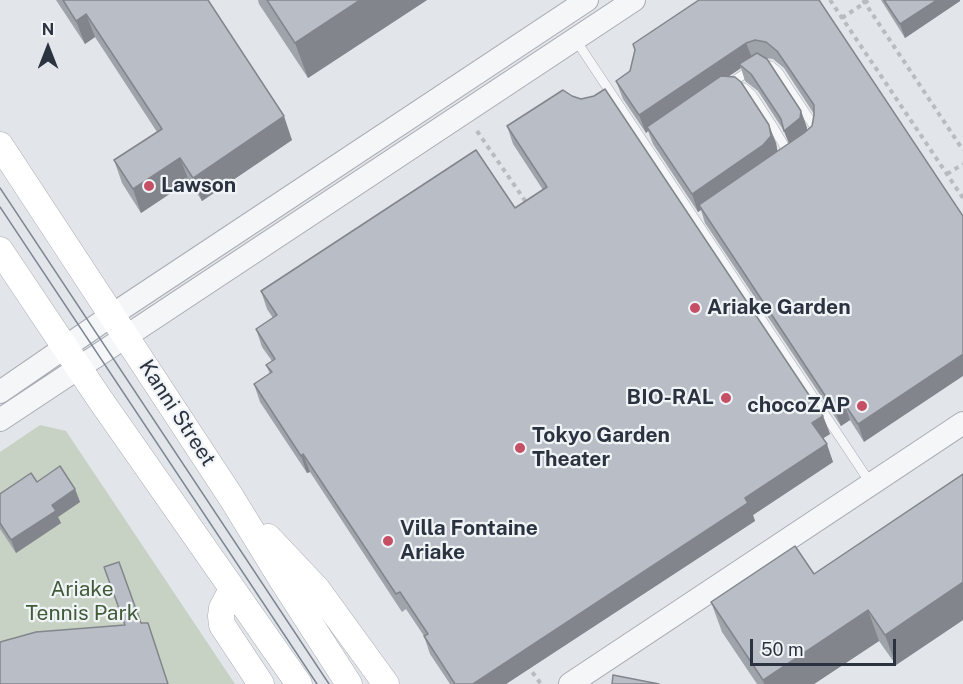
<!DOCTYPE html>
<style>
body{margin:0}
#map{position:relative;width:963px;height:684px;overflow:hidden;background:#e2e5e9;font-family:"Public Sans",sans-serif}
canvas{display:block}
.north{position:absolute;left:18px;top:18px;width:60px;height:60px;-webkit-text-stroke:4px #f1f4f7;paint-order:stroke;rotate:0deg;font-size:16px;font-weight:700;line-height:24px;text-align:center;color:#2b3340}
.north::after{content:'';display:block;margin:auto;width:21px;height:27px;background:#2b3340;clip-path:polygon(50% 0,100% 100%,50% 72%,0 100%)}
.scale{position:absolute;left:750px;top:639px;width:146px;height:27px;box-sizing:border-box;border:3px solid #2b3340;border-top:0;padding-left:8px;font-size:18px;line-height:21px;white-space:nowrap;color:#2b3340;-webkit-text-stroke:4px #f1f4f7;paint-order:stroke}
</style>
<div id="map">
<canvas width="963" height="684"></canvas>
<div class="north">N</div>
<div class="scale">50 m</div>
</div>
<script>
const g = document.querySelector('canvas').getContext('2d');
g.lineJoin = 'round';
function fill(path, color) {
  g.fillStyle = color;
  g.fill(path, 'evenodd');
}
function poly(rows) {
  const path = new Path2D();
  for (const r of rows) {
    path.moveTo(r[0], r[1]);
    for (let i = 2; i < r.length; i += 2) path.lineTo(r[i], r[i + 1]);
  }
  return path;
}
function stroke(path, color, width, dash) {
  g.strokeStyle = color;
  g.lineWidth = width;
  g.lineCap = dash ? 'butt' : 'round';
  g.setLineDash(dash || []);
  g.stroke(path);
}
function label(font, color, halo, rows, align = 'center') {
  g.font = font + ' "Public Sans",sans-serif';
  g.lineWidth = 4.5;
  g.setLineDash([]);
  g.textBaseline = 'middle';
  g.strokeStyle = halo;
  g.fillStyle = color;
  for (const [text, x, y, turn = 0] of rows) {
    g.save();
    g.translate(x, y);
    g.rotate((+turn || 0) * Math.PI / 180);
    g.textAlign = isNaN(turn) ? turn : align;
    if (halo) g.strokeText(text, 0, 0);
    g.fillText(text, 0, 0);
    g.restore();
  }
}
fill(poly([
 [40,425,66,431,235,684,0,684,0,452]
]), '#c8d2c4');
const service = poly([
 [575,39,871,484],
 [728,85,756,66,763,64,771,66,778,72,814,126,814,136],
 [736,87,744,88,752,95,773,127,785,147,783,158]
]);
const tertiary = poly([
 [0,392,112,315,587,0],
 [0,420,634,0],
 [570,684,963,423]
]);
const secondary = poly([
 [0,145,231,497,282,580,349,684],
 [0,250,99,398,299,684],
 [268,537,317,589,386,684],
 [232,589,222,608,221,616,222,625,261,684]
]);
stroke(service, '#a7acb3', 10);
stroke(tertiary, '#a7acb3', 24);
stroke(secondary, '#a7acb3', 27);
stroke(poly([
 [830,0,963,198],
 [863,0,963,150],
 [842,18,869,0],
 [477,131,528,205],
 [947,174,963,164],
 [527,665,541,684]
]), '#b8bcc1', 4, [4.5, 4.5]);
stroke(service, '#f4f6f8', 9);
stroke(tertiary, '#f4f6f8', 22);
stroke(secondary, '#fff', 26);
stroke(poly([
 [0,188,329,684],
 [0,207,317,684]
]), '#7c8592', 1.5);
fill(poly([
 [56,0,208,0,292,140,202,201,189,181,141,213,122,183,114,160,157,132,95,37,85,44],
 [258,0,427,0,308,78,259,4],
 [819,0,864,442,850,420,841,426,705,223,701,210,698,212,653,144,648,131,646,133,623,99,616,81],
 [765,58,773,59,784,68,814,114,812,126,807,130,807,128,801,111],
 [741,68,745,81,758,91,784,131,789,144,777,152,776,143,729,76],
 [881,0,960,0,960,1,905,38],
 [507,126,823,416,830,434,823,438,833,462,753,515,755,521,506,684,450,684,430,654,424,636,406,609,402,612,310,472,307,473,260,402,254,384,270,374,266,365,272,361,262,347,256,329,273,318,267,309,261,291,515,208,543,190,513,144],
 [963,474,963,620,896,665,879,641,814,684,757,684,722,632,711,602,814,574],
 [37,482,75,489,80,502,58,517,61,523,16,553,0,529,0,494]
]), '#9fa3aa');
fill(poly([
 [360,0,427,0,308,78,295,43],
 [937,0,960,0,960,1,905,38,900,24],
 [86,14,95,37,85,44,76,21],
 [746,43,753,60,739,64,741,68,649,130,647,127,648,131,646,133,639,115],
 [801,111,807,128,807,136,791,148,784,131],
 [284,116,292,140,202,201,193,178],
 [769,125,776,143,778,153,699,205,701,210,698,212,692,194],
 [180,158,189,181,141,213,133,189],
 [963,354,963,376,864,442,858,424],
 [844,403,850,420,841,426,834,409],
 [823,416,830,434,819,441,812,423],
 [827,444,833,462,753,515,755,521,506,684,473,684,745,498],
 [303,454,310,472,307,473,301,456],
 [75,489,80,502,58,517,61,523,16,553,11,540,52,505],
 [963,582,963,620,896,665,885,635],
 [868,610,879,641,814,684,764,684,763,680]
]), '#82858b');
const building = poly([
 [63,0,208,0,284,116,193,178,180,158,133,189,114,160,162,129,86,14,76,21,63,0],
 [267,0,360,0,295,43,267,0],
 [699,0,819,0,963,216,963,354,858,424,844,403,834,409,699,205,804,133,812,126,814,115,814,105,777,51,766,42,755,40,746,43,639,115,616,81,630,71,635,50,633,44,699,0],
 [884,0,937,0,900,24,884,0],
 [757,53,767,59,801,111,800,118,784,131,781,119,751,74,739,64,757,53],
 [721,76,735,77,741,82,769,125,771,136,763,145,692,194,647,127,721,76],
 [605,89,823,416,812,423,827,444,745,498,748,503,473,684,455,684,424,636,428,634,400,592,396,594,303,454,301,456,254,384,272,372,266,365,275,359,256,329,277,315,261,291,476,150,515,208,547,187,507,126,563,90,572,96,581,99,594,96,605,89],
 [60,466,75,489,52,505,56,511,11,540,0,523,0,494,31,473,37,482,60,466],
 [963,474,963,582,885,635,868,610,763,680,711,602,795,546,814,574,963,474],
 [119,562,141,623,148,623,168,684,0,684,0,642,36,632,125,625,104,567,119,562],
 [613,675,659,684,612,684,613,675]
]);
fill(building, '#b9bec6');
stroke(building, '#82858b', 1.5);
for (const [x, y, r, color] of [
 [149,186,6,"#c55066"],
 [695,308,6,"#c55066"],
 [726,398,6,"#c55066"],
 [862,406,6,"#c55066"],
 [520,448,6,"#c55066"],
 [388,541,6,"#c55066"]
]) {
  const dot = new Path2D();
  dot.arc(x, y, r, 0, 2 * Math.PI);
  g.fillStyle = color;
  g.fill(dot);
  stroke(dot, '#f1f4f7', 2);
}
label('bold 21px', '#2b3340', '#f1f4f7', [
 ["Lawson",161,186],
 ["Ariake Garden",707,308],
 ["BIO-RAL",714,398,"right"],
 ["chocoZAP",850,406,"right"],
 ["Tokyo Garden",532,436],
 ["Theater",532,460],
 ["Villa Fontaine",400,529],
 ["Ariake",400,553]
], 'left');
label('21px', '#2b3340', '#f1f4f7', [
 ["Kanni Street",177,413,57]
]);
label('21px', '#415b39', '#f1f4f7', [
 ["Ariake",82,590],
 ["Tennis Park",82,614]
]);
</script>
